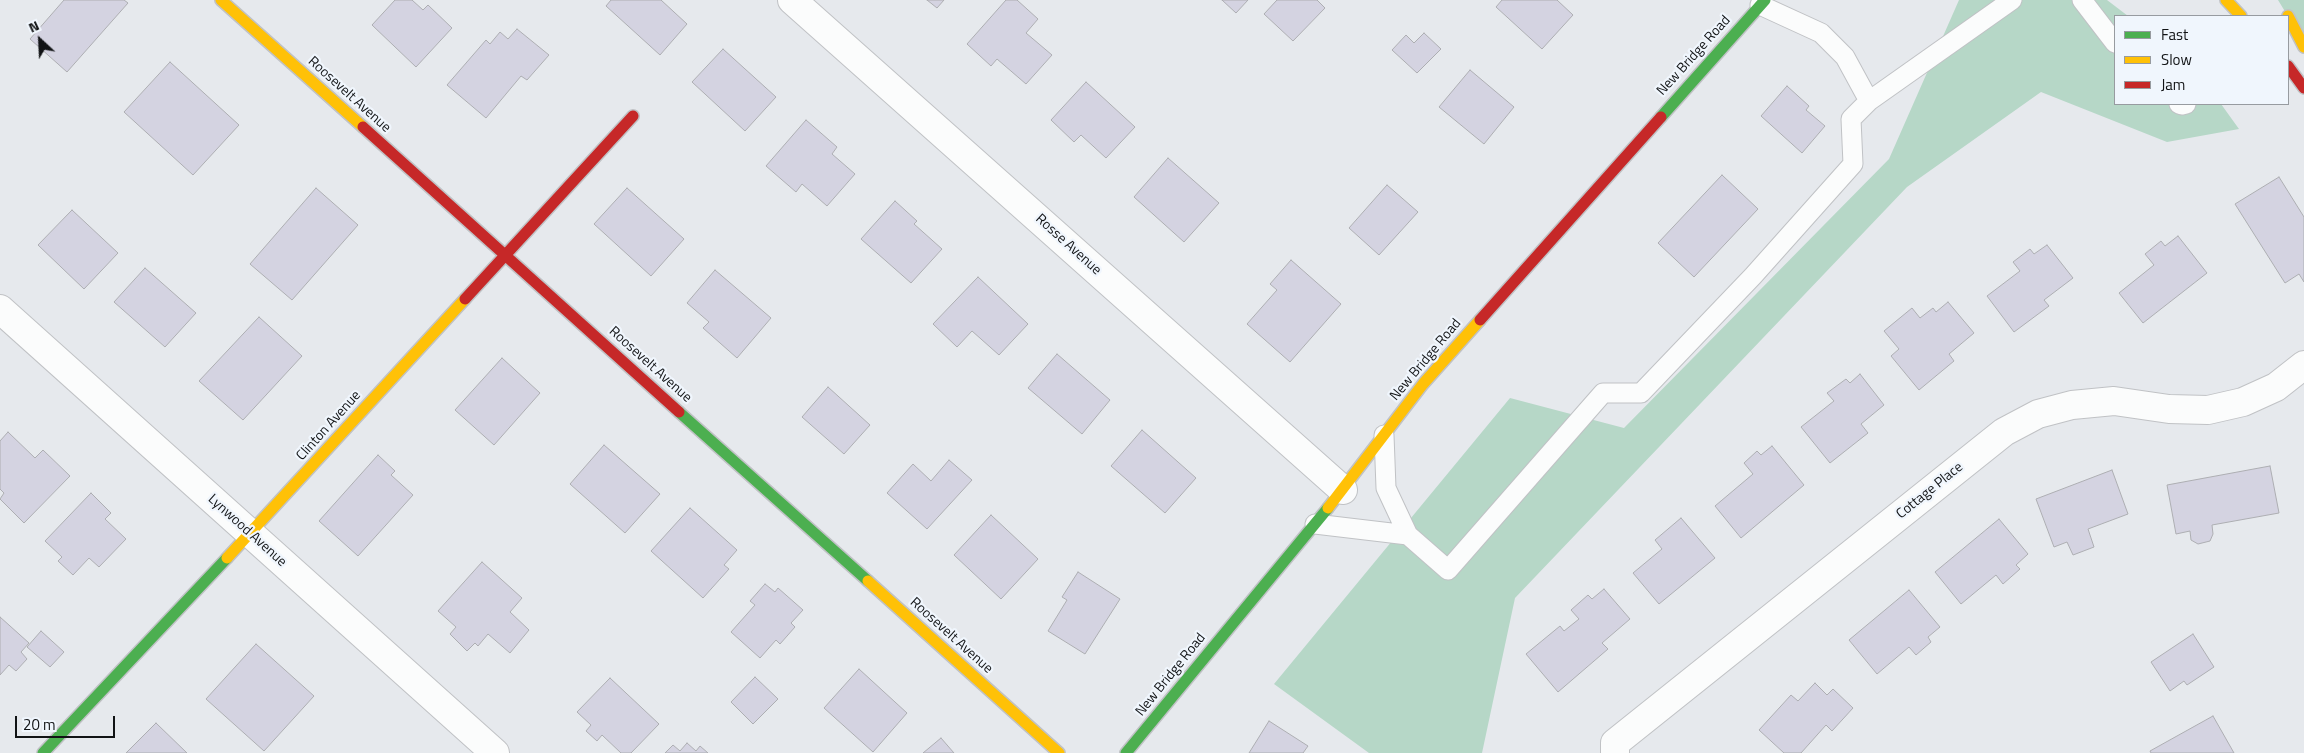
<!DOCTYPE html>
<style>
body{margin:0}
#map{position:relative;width:2304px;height:753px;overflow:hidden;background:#e6e9ed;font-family:"Titillium Web",sans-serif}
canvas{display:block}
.legend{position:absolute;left:2114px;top:15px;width:175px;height:90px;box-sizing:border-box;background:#f0f6fd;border:1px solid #979ba0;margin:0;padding:6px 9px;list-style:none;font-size:15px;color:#111315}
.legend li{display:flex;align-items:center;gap:10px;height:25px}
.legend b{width:25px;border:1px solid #979ba0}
.north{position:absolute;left:15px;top:15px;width:50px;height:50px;-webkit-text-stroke:4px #f0f6fd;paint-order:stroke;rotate:335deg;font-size:14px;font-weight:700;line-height:20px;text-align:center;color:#111315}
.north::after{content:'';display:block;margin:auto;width:18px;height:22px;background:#111315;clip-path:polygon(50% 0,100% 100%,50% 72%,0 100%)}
.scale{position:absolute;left:15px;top:716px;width:100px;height:22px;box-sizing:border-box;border:2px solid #111315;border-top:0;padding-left:6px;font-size:15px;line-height:18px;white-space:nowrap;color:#111315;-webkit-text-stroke:4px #f0f6fd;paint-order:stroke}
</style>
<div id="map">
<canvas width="2304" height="753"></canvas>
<ul class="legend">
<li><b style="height:6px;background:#4caf50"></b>Fast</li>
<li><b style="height:6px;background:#ffc107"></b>Slow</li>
<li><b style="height:6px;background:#c62828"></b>Jam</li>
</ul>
<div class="north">N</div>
<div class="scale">20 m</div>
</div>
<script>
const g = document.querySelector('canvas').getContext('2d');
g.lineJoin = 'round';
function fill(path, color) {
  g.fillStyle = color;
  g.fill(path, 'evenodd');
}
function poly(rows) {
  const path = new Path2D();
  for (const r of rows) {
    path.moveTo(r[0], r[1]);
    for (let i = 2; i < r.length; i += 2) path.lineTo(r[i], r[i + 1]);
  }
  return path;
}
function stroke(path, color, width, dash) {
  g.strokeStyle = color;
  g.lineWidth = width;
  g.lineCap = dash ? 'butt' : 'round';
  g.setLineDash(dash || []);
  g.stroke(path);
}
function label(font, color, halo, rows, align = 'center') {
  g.font = font + ' "Titillium Web",sans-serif';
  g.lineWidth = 4.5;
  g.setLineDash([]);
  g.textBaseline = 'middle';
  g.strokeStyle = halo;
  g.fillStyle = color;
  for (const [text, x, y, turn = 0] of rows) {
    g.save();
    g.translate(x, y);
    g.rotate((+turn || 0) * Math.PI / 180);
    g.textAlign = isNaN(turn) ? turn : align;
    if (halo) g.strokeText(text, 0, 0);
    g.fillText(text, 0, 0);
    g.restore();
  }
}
fill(poly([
 [1959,0,2107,0,2128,16,2115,16,2115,104,2221,104,2239,129,2167,142,2041,92,1907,187,1515,598,1482,753,1369,753,1274,684,1510,398,1624,428,1889,159],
 [2278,0,2304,0,2304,47,2289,18]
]), '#b6d7c7');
const building = poly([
 [64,0,124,0,128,3,67,72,30,39,64,0],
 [395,0,412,0,423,10,428,5,452,28,416,67,372,25,395,0],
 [611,0,661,0,687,24,660,55,606,6,611,0],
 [927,0,944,0,937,8,927,0],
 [1006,0,1017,0,1038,19,1026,33,1052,55,1026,84,997,59,991,66,967,44,1006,0],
 [1222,0,1248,0,1236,13,1222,0],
 [1277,0,1317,0,1325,8,1293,41,1264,14,1277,0],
 [1502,0,1557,0,1573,15,1542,49,1496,7,1502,0],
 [517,29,549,55,527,80,521,76,486,118,447,85,486,40,490,44,500,32,508,39,517,29],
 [1424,33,1441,49,1417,73,1392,50,1406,35,1414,43,1424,33],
 [723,49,776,97,745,131,692,82,723,49],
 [170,62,239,125,193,175,124,112,170,62],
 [1470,70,1514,107,1484,144,1439,107,1470,70],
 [1086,82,1135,127,1106,158,1081,135,1074,142,1051,120,1086,82],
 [1787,86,1809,106,1806,110,1825,126,1802,153,1761,116,1787,86],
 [806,120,837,147,832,154,855,174,827,206,802,184,796,192,766,166,806,120],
 [1168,158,1219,203,1184,242,1134,197,1168,158],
 [1722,175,1758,209,1694,277,1658,243,1722,175],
 [2279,177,2304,217,2304,282,2299,274,2285,283,2235,204,2279,177],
 [1387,185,1418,212,1379,255,1349,228,1387,185],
 [316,188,358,225,292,300,250,264,316,188],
 [627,188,684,239,651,276,594,224,627,188],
 [895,201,917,221,914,224,942,249,911,283,861,239,895,201],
 [72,210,118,253,84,289,38,245,72,210],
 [2178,236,2207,273,2143,323,2119,293,2154,265,2145,254,2161,241,2165,246,2178,236],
 [2047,245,2073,278,2044,300,2049,306,2014,332,1987,296,2020,271,2013,262,2030,249,2034,254,2047,245],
 [1291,260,1341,304,1290,362,1247,324,1277,290,1270,284,1291,260],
 [145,268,196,313,165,347,114,302,145,268],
 [715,270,771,318,737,358,703,328,709,322,687,303,715,270],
 [978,277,1028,324,999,355,972,331,957,347,933,324,978,277],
 [1948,302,1974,333,1949,354,1954,361,1919,390,1891,356,1899,349,1884,331,1912,308,1920,318,1933,308,1936,312,1948,302],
 [259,317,302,356,243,420,199,381,259,317],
 [1057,354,1110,400,1082,434,1028,388,1057,354],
 [502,358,540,393,494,445,455,410,502,358],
 [1860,374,1884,405,1861,424,1868,433,1830,463,1801,427,1834,401,1827,393,1846,379,1850,383,1860,374],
 [828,387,870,425,844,454,802,417,828,387],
 [1142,430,1196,478,1165,513,1111,466,1142,430],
 [8,432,35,458,43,450,70,476,24,523,0,499,4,493,0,489,0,441,8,432],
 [604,445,660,494,625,533,570,484,604,445],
 [1772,446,1804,485,1741,538,1715,506,1753,474,1744,463,1757,451,1761,455,1772,446],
 [378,455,395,471,391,475,413,495,358,556,319,521,378,455],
 [949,460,972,480,927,529,887,493,913,464,931,481,949,460],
 [2270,466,2279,513,2212,525,2213,534,2210,541,2198,544,2191,540,2190,531,2176,534,2167,485,2270,466],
 [2112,470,2128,514,2088,529,2094,547,2073,555,2067,542,2054,547,2036,499,2112,470],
 [91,493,111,513,105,519,126,539,99,567,89,558,73,575,58,561,62,557,45,541,91,493],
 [690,508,737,550,724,565,729,569,703,598,651,551,690,508],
 [991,515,1038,559,1001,599,954,555,991,515],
 [1681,518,1715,558,1659,604,1633,573,1662,549,1655,540,1681,518],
 [1999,519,2028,554,2016,565,2020,569,2003,584,1996,575,1961,604,1935,572,1999,519],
 [482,562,522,598,510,612,529,630,510,653,488,634,478,646,475,643,467,651,450,634,456,627,438,611,482,562],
 [1078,572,1120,599,1085,654,1048,631,1067,600,1062,597,1078,572],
 [765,584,775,592,778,588,803,610,791,623,795,627,780,644,776,640,760,658,731,632,755,605,750,601,765,584],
 [1604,589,1630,619,1602,643,1608,649,1558,692,1526,654,1560,626,1564,631,1579,619,1571,610,1588,595,1592,599,1604,589],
 [1909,590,1940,627,1928,637,1931,642,1916,655,1909,647,1877,674,1849,640,1909,590],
 [0,617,29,643,21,652,27,659,16,671,9,665,0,675,0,617],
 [41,631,64,652,50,667,27,647,41,631],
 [2193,634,2214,667,2187,685,2184,681,2170,691,2151,662,2193,634],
 [256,644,314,696,264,751,206,699,256,644],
 [859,669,907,713,873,752,824,708,859,669],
 [755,677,778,699,753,724,731,702,755,677],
 [610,678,659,724,631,753,621,753,602,735,597,741,586,731,591,725,577,712,610,678],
 [1815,683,1827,695,1833,689,1853,708,1832,731,1826,725,1801,753,1784,753,1759,730,1791,695,1798,701,1815,683],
 [2213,716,2234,753,2151,753,2150,751,2213,716],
 [1269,721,1308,746,1303,753,1249,753,1269,721],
 [156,723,187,753,126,753,156,723],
 [941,738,954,753,923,753,941,738],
 [687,743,696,751,700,746,708,753,665,753,673,745,680,751,687,743]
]);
fill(building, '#d4d3e1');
stroke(building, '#adaeb2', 1);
const lane = poly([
 [2082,0,2115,43],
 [1760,5,1821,33,1845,57,1869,101],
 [2179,104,2182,105,2186,104],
 [1384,435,1386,488,1408,535,1448,570,1603,393,1641,393,1753,276,1853,164,1851,119,1869,101,2012,0],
 [1315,524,1408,535]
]);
const street = poly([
 [792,0,1343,490],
 [0,309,495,753],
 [1615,753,1615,743,2004,432,2038,414,2072,405,2114,401,2169,409,2208,410,2243,402,2276,387,2304,365]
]);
const fast = poly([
 [1661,117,1765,0],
 [679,412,868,581],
 [43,753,227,558],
 [1126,753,1328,508]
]);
const slow = poly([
 [221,0,363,127],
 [2226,0,2241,16],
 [2288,16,2304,47],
 [1328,508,1423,384,1480,320],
 [227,558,465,299],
 [868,581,1059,753]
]);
const jam = poly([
 [2288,66,2304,88],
 [363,127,679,412],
 [465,299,633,116],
 [1480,320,1661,117]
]);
stroke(lane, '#c0c2c5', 21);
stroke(street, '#c0c2c5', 30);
stroke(fast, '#c0c2c5', 14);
stroke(slow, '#c0c2c5', 14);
stroke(jam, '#c0c2c5', 14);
stroke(lane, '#fbfcfc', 19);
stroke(street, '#fbfcfc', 28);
stroke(fast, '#4caf50', 11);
stroke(slow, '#ffc107', 11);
stroke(jam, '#c62828', 11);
label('14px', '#111315', '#f0f6fd', [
 ["New Bridge Road",1694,56,-48],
 ["Roosevelt Avenue",349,95,42],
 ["Rosse Avenue",1068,245,42],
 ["New Bridge Road",1426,360,-50],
 ["Roosevelt Avenue",650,365,42],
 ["Clinton Avenue",329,426,-48],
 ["Cottage Place",1930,491,-39],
 ["Lynwood Avenue",247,531,42],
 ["Roosevelt Avenue",951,636,42],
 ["New Bridge Road",1171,675,-51]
]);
</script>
